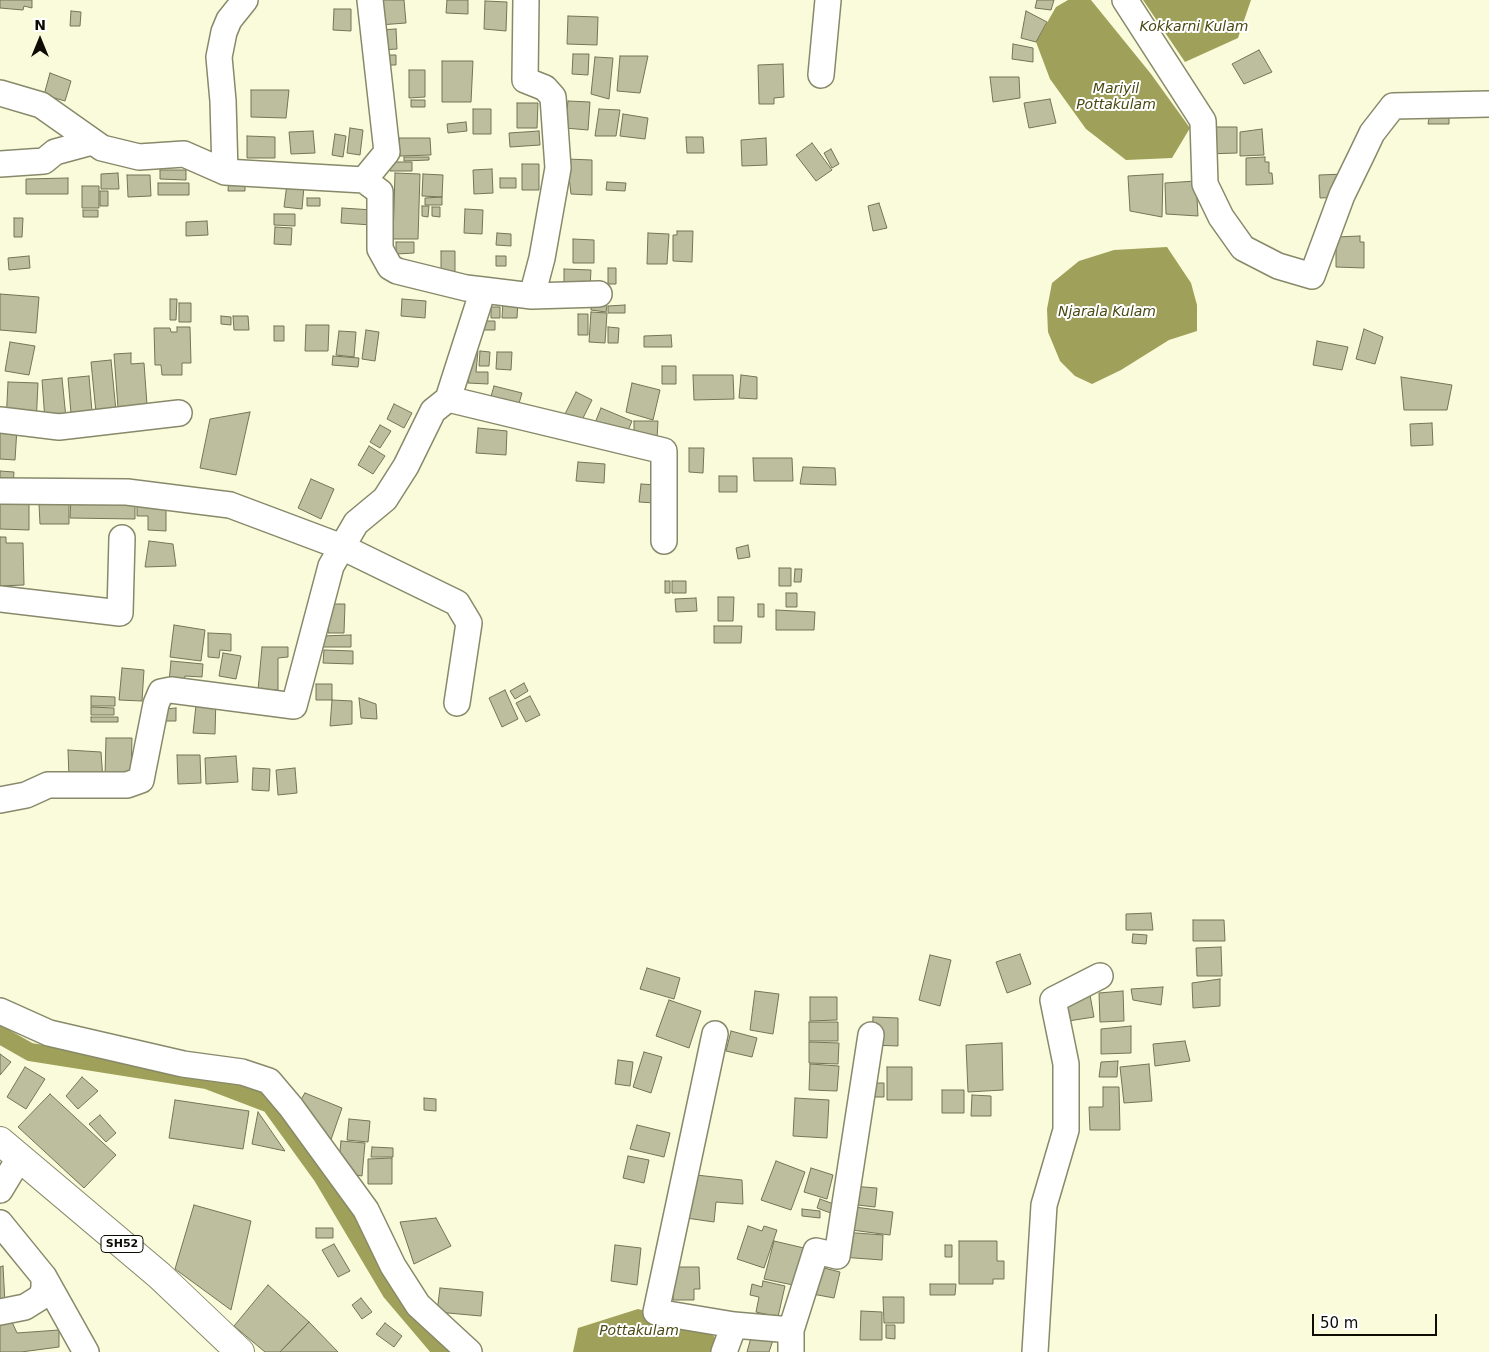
<!DOCTYPE html>
<style>
body{margin:0}
#map{position:relative;width:1489px;height:1352px;overflow:hidden;background:#fafbda;font-family:"DejaVu Sans",sans-serif}
canvas{display:block}
.north{position:absolute;left:15px;top:15px;width:50px;height:50px;-webkit-text-stroke:4px #fff;paint-order:stroke;rotate:0deg;font-size:14px;font-weight:700;line-height:20px;text-align:center;color:#0c0c03}
.north::after{content:'';display:block;margin:auto;width:18px;height:22px;background:#0c0c03;clip-path:polygon(50% 0,100% 100%,50% 72%,0 100%)}
.scale{position:absolute;left:1312px;top:1314px;width:125px;height:22px;box-sizing:border-box;border:2px solid #0c0c03;border-top:0;padding-left:6px;font-size:15px;line-height:18px;white-space:nowrap;color:#0c0c03;-webkit-text-stroke:4px #fff;paint-order:stroke}
</style>
<div id="map">
<canvas width="1489" height="1352"></canvas>
<div class="north">N</div>
<div class="scale">50 m</div>
</div>
<script>
const g = document.querySelector('canvas').getContext('2d');
g.lineJoin = 'round';
function fill(path, color) {
  g.fillStyle = color;
  g.fill(path, 'evenodd');
}
function poly(rows) {
  const path = new Path2D();
  for (const r of rows) {
    path.moveTo(r[0], r[1]);
    for (let i = 2; i < r.length; i += 2) path.lineTo(r[i], r[i + 1]);
  }
  return path;
}
function stroke(path, color, width, dash) {
  g.strokeStyle = color;
  g.lineWidth = width;
  g.lineCap = dash ? 'butt' : 'round';
  g.setLineDash(dash || []);
  g.stroke(path);
}
function label(font, color, halo, rows, align = 'center') {
  g.font = font + ' "DejaVu Sans",sans-serif';
  g.lineWidth = 4;
  g.setLineDash([]);
  g.textBaseline = 'middle';
  g.strokeStyle = halo;
  g.fillStyle = color;
  for (const [text, x, y, turn = 0] of rows) {
    g.save();
    g.translate(x, y);
    g.rotate((+turn || 0) * Math.PI / 180);
    g.textAlign = isNaN(turn) ? turn : align;
    if (halo) g.strokeText(text, 0, 0);
    g.fillText(text, 0, 0);
    g.restore();
  }
}
fill(poly([
 [1068,0,1091,0,1151,74,1190,128,1172,158,1126,160,1086,129,1050,79,1036,42,1056,7],
 [1143,0,1251,0,1238,38,1185,62],
 [1167,247,1191,283,1197,305,1197,331,1169,340,1121,370,1092,384,1075,376,1060,361,1048,332,1047,309,1052,283,1079,261,1114,250],
 [638,1309,700,1326,723,1343,719,1352,573,1352,578,1328]
]), '#9fa059');
stroke(poly([
 [0,1035,30,1052,207,1080,270,1104,322,1176,391,1292,442,1352]
]), '#9fa059', 18);
const building = poly([
 [0,0,32,0,32,8,24,6,23,10,0,8,0,0],
 [378,0,404,0,406,23,379,25,378,0],
 [447,0,468,0,468,14,446,13,447,0],
 [1037,0,1054,0,1051,10,1035,8,1037,0],
 [485,1,507,2,506,31,484,29,485,1],
 [334,9,351,9,351,31,333,30,334,9],
 [71,11,81,12,80,26,70,26,71,11],
 [1026,11,1047,22,1036,42,1021,38,1026,11],
 [568,16,598,17,597,45,567,44,568,16],
 [396,29,397,49,381,50,379,30,396,29],
 [1013,44,1033,48,1033,62,1012,59,1013,44],
 [1259,50,1272,72,1244,84,1232,64,1259,50],
 [573,54,589,54,588,75,572,74,573,54],
 [382,55,396,55,396,65,382,65,382,55],
 [620,56,648,56,640,93,617,91,620,56],
 [595,57,613,58,609,99,591,94,595,57],
 [442,61,473,61,471,102,442,102,442,61],
 [783,64,784,97,774,98,774,104,759,104,758,65,783,64],
 [409,70,425,70,425,97,409,98,409,70],
 [50,73,71,81,65,101,44,95,50,73],
 [990,77,1019,77,1020,98,993,102,990,77],
 [251,90,289,90,286,118,251,117,251,90],
 [1050,99,1056,123,1029,128,1024,103,1050,99],
 [411,100,425,100,425,107,411,107,411,100],
 [568,101,590,102,588,130,565,128,568,101],
 [517,103,538,103,537,128,517,128,517,103],
 [473,109,491,109,491,134,473,134,473,109],
 [599,109,620,110,616,136,595,136,599,109],
 [1430,113,1449,113,1449,124,1428,124,1430,113],
 [623,114,648,118,645,139,620,136,623,114],
 [466,122,467,131,448,133,447,124,466,122],
 [1204,127,1237,127,1237,153,1205,154,1204,127],
 [350,128,363,130,360,155,347,153,350,128],
 [1262,129,1264,155,1240,156,1240,132,1262,129],
 [313,131,315,153,291,154,289,132,313,131],
 [539,131,540,145,510,147,509,133,539,131],
 [335,134,346,136,343,157,332,155,335,134],
 [247,136,275,137,275,158,247,158,247,136],
 [686,137,703,137,704,153,687,153,686,137],
 [399,138,430,138,431,155,400,156,399,138],
 [766,138,767,165,742,166,741,140,766,138],
 [812,143,832,170,816,181,796,155,812,143],
 [831,149,839,164,832,168,824,153,831,149],
 [404,157,429,157,429,160,404,161,404,157],
 [1265,157,1265,162,1269,162,1269,173,1272,173,1273,184,1246,185,1246,158,1265,157],
 [567,159,592,160,592,195,571,194,567,159],
 [390,162,412,162,412,171,390,171,390,162],
 [522,164,539,164,539,190,522,190,522,164],
 [492,169,493,193,474,194,473,170,492,169],
 [160,170,186,170,186,180,160,179,160,170],
 [118,173,119,189,101,189,101,174,118,173],
 [395,173,420,174,418,239,393,239,395,173],
 [423,174,443,175,442,197,422,196,423,174],
 [1163,174,1162,217,1130,211,1128,176,1163,174],
 [1345,174,1346,197,1320,198,1319,175,1345,174],
 [127,175,150,175,151,196,128,197,127,175],
 [229,175,245,176,245,191,228,191,229,175],
 [68,178,68,194,26,194,26,179,68,178],
 [500,178,516,178,516,188,500,188,500,178],
 [1196,181,1198,216,1166,214,1165,183,1196,181],
 [607,182,626,183,625,191,606,190,607,182],
 [158,183,189,183,189,195,158,195,158,183],
 [287,184,304,186,302,209,284,207,287,184],
 [82,186,99,186,99,208,82,208,82,186],
 [100,191,108,191,108,206,100,206,100,191],
 [442,197,442,205,425,205,425,198,442,197],
 [307,198,320,198,320,206,307,206,307,198],
 [879,203,887,228,873,231,868,206,879,203],
 [422,206,429,206,428,217,422,216,422,206],
 [432,207,440,207,440,217,432,216,432,207],
 [342,208,373,210,372,225,341,223,342,208],
 [465,209,483,210,482,234,464,233,465,209],
 [83,210,98,210,98,217,83,217,83,210],
 [274,214,295,214,295,226,274,225,274,214],
 [14,218,23,218,22,237,14,237,14,218],
 [207,221,208,235,186,236,186,222,207,221],
 [275,227,292,228,291,245,274,244,275,227],
 [677,231,693,231,692,262,673,261,673,235,677,235,677,231],
 [497,233,511,234,511,246,496,245,497,233],
 [648,233,669,234,667,264,647,264,648,233],
 [1360,236,1360,242,1364,242,1364,268,1336,267,1336,237,1360,236],
 [573,239,594,240,594,263,573,263,573,239],
 [396,242,414,242,414,253,396,254,396,242],
 [441,251,455,251,455,272,441,272,441,251],
 [29,256,30,268,9,270,8,258,29,256],
 [496,256,506,256,506,266,496,266,496,256],
 [608,268,616,268,616,284,608,284,608,268],
 [564,269,591,270,590,287,564,286,564,269],
 [0,294,39,297,36,333,0,330,0,294],
 [170,299,177,299,176,320,170,320,170,299],
 [402,299,426,301,425,318,401,316,402,299],
 [503,301,518,301,517,318,502,318,503,301],
 [179,303,191,303,191,322,179,322,179,303],
 [591,303,607,305,606,312,591,310,591,303],
 [625,305,625,313,608,313,608,306,625,305],
 [491,307,500,307,500,318,491,318,491,307],
 [591,312,607,313,605,343,589,342,591,312],
 [578,314,588,314,588,335,578,335,578,314],
 [221,316,231,317,231,325,221,324,221,316],
 [233,316,248,316,249,330,234,330,233,316],
 [480,321,495,321,495,330,481,330,480,321],
 [306,325,329,325,328,351,305,351,306,325],
 [274,326,284,326,284,341,274,341,274,326],
 [177,327,190,327,191,363,182,363,182,375,162,375,161,365,155,365,154,328,170,328,171,332,177,332,177,327],
 [608,327,619,328,618,343,608,343,608,327],
 [1364,329,1383,337,1375,364,1356,359,1364,329],
 [366,330,379,332,375,361,362,359,366,330],
 [339,331,356,332,354,357,336,355,339,331],
 [671,335,672,347,644,347,644,336,671,335],
 [1317,341,1348,347,1342,370,1313,365,1317,341],
 [10,342,35,346,29,375,5,371,10,342],
 [471,350,478,351,476,372,488,372,488,384,468,383,471,350],
 [480,351,490,352,489,366,479,366,480,351],
 [497,352,512,352,511,370,496,369,497,352],
 [131,353,131,364,144,363,148,419,119,421,114,354,131,353],
 [333,356,359,358,358,367,332,365,333,356],
 [111,360,117,421,97,423,91,362,111,360],
 [662,366,676,366,676,384,662,384,662,366],
 [693,375,733,375,734,399,694,400,693,375],
 [741,375,757,377,757,399,739,398,741,375],
 [89,376,93,423,72,425,68,378,89,376],
 [1401,377,1452,385,1447,410,1404,410,1401,377],
 [62,378,66,418,45,420,42,380,62,378],
 [8,382,38,383,36,425,6,423,8,382],
 [632,383,660,390,653,420,626,412,632,383],
 [494,386,522,393,518,407,490,400,494,386],
 [576,392,592,400,581,422,565,414,576,392],
 [394,404,412,413,404,428,387,419,394,404],
 [601,408,632,421,624,440,593,428,601,408],
 [250,412,236,475,200,468,210,419,250,412],
 [634,421,658,421,657,439,634,437,634,421],
 [1432,423,1433,445,1411,446,1410,424,1432,423],
 [380,425,391,431,380,448,370,442,380,425],
 [0,427,17,428,15,460,0,459,0,427],
 [478,428,507,431,506,455,476,453,478,428],
 [369,446,385,456,373,474,358,465,369,446],
 [689,448,704,448,703,473,689,472,689,448],
 [753,458,792,458,793,481,754,481,753,458],
 [578,462,605,464,604,483,576,481,578,462],
 [803,467,835,468,836,485,800,484,803,467],
 [0,471,14,472,13,485,0,485,0,471],
 [719,476,737,476,737,492,719,492,719,476],
 [311,479,334,489,321,519,298,508,311,479],
 [641,484,657,485,655,503,639,502,641,484],
 [71,498,135,499,135,519,70,518,71,498],
 [137,501,166,501,166,531,148,530,148,516,137,516,137,501],
 [0,504,29,504,29,530,0,529,0,504],
 [39,504,69,504,69,524,40,524,39,504],
 [0,537,6,537,6,543,23,543,24,585,0,586,0,537],
 [149,541,173,544,176,566,145,567,149,541],
 [748,545,750,557,738,559,736,548,748,545],
 [779,568,791,568,791,586,779,586,779,568],
 [795,569,802,569,801,582,794,582,795,569],
 [665,581,670,581,670,593,665,593,665,581],
 [672,581,686,581,686,593,672,593,672,581],
 [786,593,797,593,797,607,786,607,786,593],
 [718,597,734,597,733,621,718,621,718,597],
 [696,598,697,611,676,612,675,599,696,598],
 [329,604,345,604,344,633,328,633,329,604],
 [758,604,764,604,764,617,758,617,758,604],
 [776,610,815,612,814,630,776,630,776,610],
 [174,625,205,630,201,661,170,657,174,625],
 [714,626,742,626,741,643,714,643,714,626],
 [208,633,231,634,231,651,220,650,219,658,208,657,208,633],
 [351,635,351,647,321,647,321,636,351,635],
 [262,647,288,647,288,657,278,658,278,690,258,690,262,647],
 [324,650,353,651,353,664,323,663,324,650],
 [223,653,241,656,236,679,219,676,223,653],
 [171,661,203,664,202,677,185,676,184,683,169,682,171,661],
 [122,668,144,670,142,701,119,700,122,668],
 [524,683,528,691,515,699,510,691,524,683],
 [316,684,332,684,332,700,316,700,316,684],
 [505,690,518,719,502,727,489,698,505,690],
 [91,696,115,697,115,706,91,706,91,696],
 [197,696,216,697,215,734,193,733,197,696],
 [530,696,540,715,526,722,516,703,530,696],
 [359,698,376,704,377,719,361,718,359,698],
 [332,700,352,701,352,724,330,726,332,700],
 [91,707,114,708,114,715,91,715,91,707],
 [176,708,176,721,166,721,165,709,176,708],
 [91,717,118,717,118,722,91,722,91,717],
 [106,738,132,738,131,776,105,776,106,738],
 [68,750,101,752,103,780,69,778,68,750],
 [177,755,200,755,201,783,178,784,177,755],
 [236,756,238,782,206,784,205,758,236,756],
 [253,768,270,769,269,791,252,790,253,768],
 [295,768,297,793,278,795,276,770,295,768],
 [1151,913,1153,930,1126,930,1126,914,1151,913],
 [1193,920,1224,920,1225,941,1193,941,1193,920],
 [1133,934,1147,935,1146,944,1132,943,1133,934],
 [1221,947,1222,976,1197,976,1196,948,1221,947],
 [1020,954,1031,984,1007,993,996,962,1020,954],
 [930,955,951,960,940,1006,919,1000,930,955],
 [647,968,680,978,674,999,640,989,647,968],
 [1220,979,1220,1006,1193,1008,1192,983,1220,979],
 [1163,987,1161,1005,1133,1000,1131,989,1163,987],
 [755,991,779,994,773,1034,750,1030,755,991],
 [1123,991,1124,1021,1100,1022,1099,993,1123,991],
 [1090,995,1094,1017,1062,1022,1056,996,1090,995],
 [810,997,837,997,837,1020,810,1021,810,997],
 [669,1000,701,1011,689,1048,656,1036,669,1000],
 [873,1017,898,1018,898,1046,872,1045,873,1017],
 [809,1022,838,1022,838,1041,809,1041,809,1022],
 [1131,1026,1131,1053,1101,1054,1101,1029,1131,1026],
 [731,1031,757,1038,752,1057,726,1051,731,1031],
 [1185,1041,1190,1061,1155,1066,1153,1044,1185,1041],
 [809,1042,839,1043,838,1064,809,1063,809,1042],
 [1002,1043,1003,1090,968,1092,966,1045,1002,1043],
 [644,1052,662,1057,651,1093,633,1087,644,1052],
 [0,1054,11,1062,0,1075,0,1054],
 [618,1060,633,1062,630,1086,615,1084,618,1060],
 [1118,1061,1117,1077,1099,1077,1101,1062,1118,1061],
 [810,1064,839,1066,837,1091,809,1090,810,1064],
 [1149,1064,1152,1101,1124,1103,1120,1067,1149,1064],
 [25,1067,45,1079,26,1109,7,1097,25,1067],
 [887,1067,912,1067,912,1100,887,1100,887,1067],
 [82,1077,98,1091,78,1109,66,1096,82,1077],
 [864,1083,884,1083,884,1097,863,1097,864,1083],
 [1103,1087,1119,1087,1120,1130,1090,1130,1089,1107,1103,1107,1103,1087],
 [942,1090,964,1090,964,1113,942,1113,942,1090],
 [305,1093,342,1108,326,1154,295,1109,305,1093],
 [50,1094,116,1155,84,1188,18,1127,50,1094],
 [972,1095,991,1096,991,1116,971,1116,972,1095],
 [424,1098,436,1099,436,1111,424,1110,424,1098],
 [795,1098,829,1100,827,1138,793,1136,795,1098],
 [175,1100,249,1111,243,1149,169,1138,175,1100],
 [258,1112,285,1151,252,1144,258,1112],
 [100,1115,116,1133,106,1142,89,1124,100,1115],
 [349,1119,370,1121,368,1142,347,1140,349,1119],
 [637,1125,670,1133,664,1157,630,1149,637,1125],
 [341,1141,365,1143,362,1176,338,1172,341,1141],
 [372,1147,393,1148,393,1157,371,1157,372,1147],
 [628,1156,649,1160,644,1183,623,1178,628,1156],
 [392,1158,392,1184,368,1184,368,1159,392,1158],
 [776,1161,805,1172,791,1210,761,1200,776,1161],
 [811,1168,833,1175,827,1199,804,1192,811,1168],
 [696,1175,742,1180,743,1204,716,1202,714,1222,686,1218,696,1175],
 [851,1186,877,1188,875,1207,849,1204,851,1186],
 [820,1199,839,1206,836,1215,817,1208,820,1199],
 [194,1205,251,1221,231,1310,175,1269,194,1205],
 [847,1206,893,1212,890,1235,844,1229,847,1206],
 [802,1209,820,1211,820,1218,802,1216,802,1209],
 [436,1218,451,1246,414,1264,400,1222,436,1218],
 [748,1226,762,1231,764,1226,777,1230,764,1268,737,1259,748,1226],
 [316,1228,333,1228,333,1238,316,1238,316,1228],
 [843,1232,883,1235,882,1260,841,1257,843,1232],
 [774,1241,804,1248,793,1285,764,1279,774,1241],
 [959,1241,997,1241,997,1261,1004,1261,1004,1279,993,1279,993,1284,959,1284,959,1241],
 [334,1244,350,1271,338,1277,322,1250,334,1244],
 [615,1245,641,1248,637,1285,611,1281,615,1245],
 [945,1245,952,1245,952,1257,945,1257,945,1245],
 [812,1265,840,1272,834,1298,807,1293,812,1265],
 [3,1266,5,1303,0,1303,0,1267,3,1266],
 [673,1267,699,1267,700,1289,694,1289,694,1300,673,1300,673,1267],
 [763,1281,785,1286,778,1317,756,1312,759,1297,750,1295,752,1284,762,1287,763,1281],
 [930,1284,956,1284,955,1295,930,1295,930,1284],
 [268,1285,309,1322,280,1352,265,1352,234,1326,268,1285],
 [440,1288,483,1292,481,1316,437,1312,440,1288],
 [883,1297,904,1297,904,1323,884,1323,883,1297],
 [361,1298,372,1312,362,1319,352,1305,361,1298],
 [861,1311,882,1312,882,1340,860,1340,861,1311],
 [12,1322,17,1333,59,1330,59,1347,21,1352,0,1352,0,1324,12,1322],
 [309,1322,338,1352,280,1352,309,1322],
 [385,1323,402,1336,394,1347,376,1334,385,1323],
 [886,1325,895,1325,895,1339,886,1338,886,1325],
 [752,1334,773,1340,769,1352,747,1352,752,1334]
]);
fill(building, '#bcbe9e');
stroke(building, '#747558', 1);
const minor = poly([
 [526,0,525,80,545,88,553,97,558,168,542,258,532,296,483,290,448,399,664,451,664,541],
 [1125,0,1203,121,1205,184,1221,217,1243,248,1278,266,1312,276,1342,195,1362,154,1372,133,1393,106,1489,104],
 [821,75,828,0],
 [0,93,41,105,102,148,139,157,184,154,225,172,364,180,387,152,370,0],
 [0,164,44,161,55,152,92,142],
 [225,172,223,101,219,57,224,32,229,20,245,0],
 [364,180,380,192,380,249,390,267,397,271,466,288,483,290],
 [532,296,599,294],
 [0,420,59,427,179,413],
 [0,491,127,492,230,505,342,547,457,603,469,623,457,703],
 [0,599,120,613,122,538],
 [0,800,26,795,48,785,127,785,141,780,156,704,161,692,171,690,294,706,331,566,356,523,385,499,406,466,433,411,448,399],
 [0,1011,49,1033,183,1064,242,1072,269,1081,291,1107,366,1210,393,1266,418,1305,469,1352],
 [715,1034,656,1312,734,1325,791,1330],
 [0,1190,20,1157],
 [0,1223,44,1277,86,1352],
 [0,1312,25,1307,41,1297,44,1289,44,1277],
 [724,1352,734,1325],
 [791,1352,791,1330,816,1251,837,1256,871,1035],
 [1035,1352,1044,1205,1066,1130,1066,1064,1053,1000,1100,976]
]);
const major = poly([
 [0,1141,160,1276,240,1352]
]);
stroke(minor, '#87896a', 28);
stroke(major, '#87896a', 30);
stroke(minor, '#fff', 25);
stroke(major, '#fff', 28);
for (const [x, y, w] of [
 [122,1244,42]
]) {
  const box = new Path2D();
  box.roundRect(x - w / 2, y - 8.5, w, 17, 4);
  g.fillStyle = '#fff';
  g.fill(box);
  stroke(box, '#0c0c03', 1);
}
label('bold 11px', '#0c0c03', null, [
 ["SH52",122,1244]
]);
label('italic 14px', '#494912', '#fff', [
 ["Kokkarni Kulam",1194,27],
 ["Mariyil",1116,89],
 ["Pottakulam",1116,105],
 ["Njarala Kulam",1107,312],
 ["Pottakulam",639,1331]
]);
</script>
